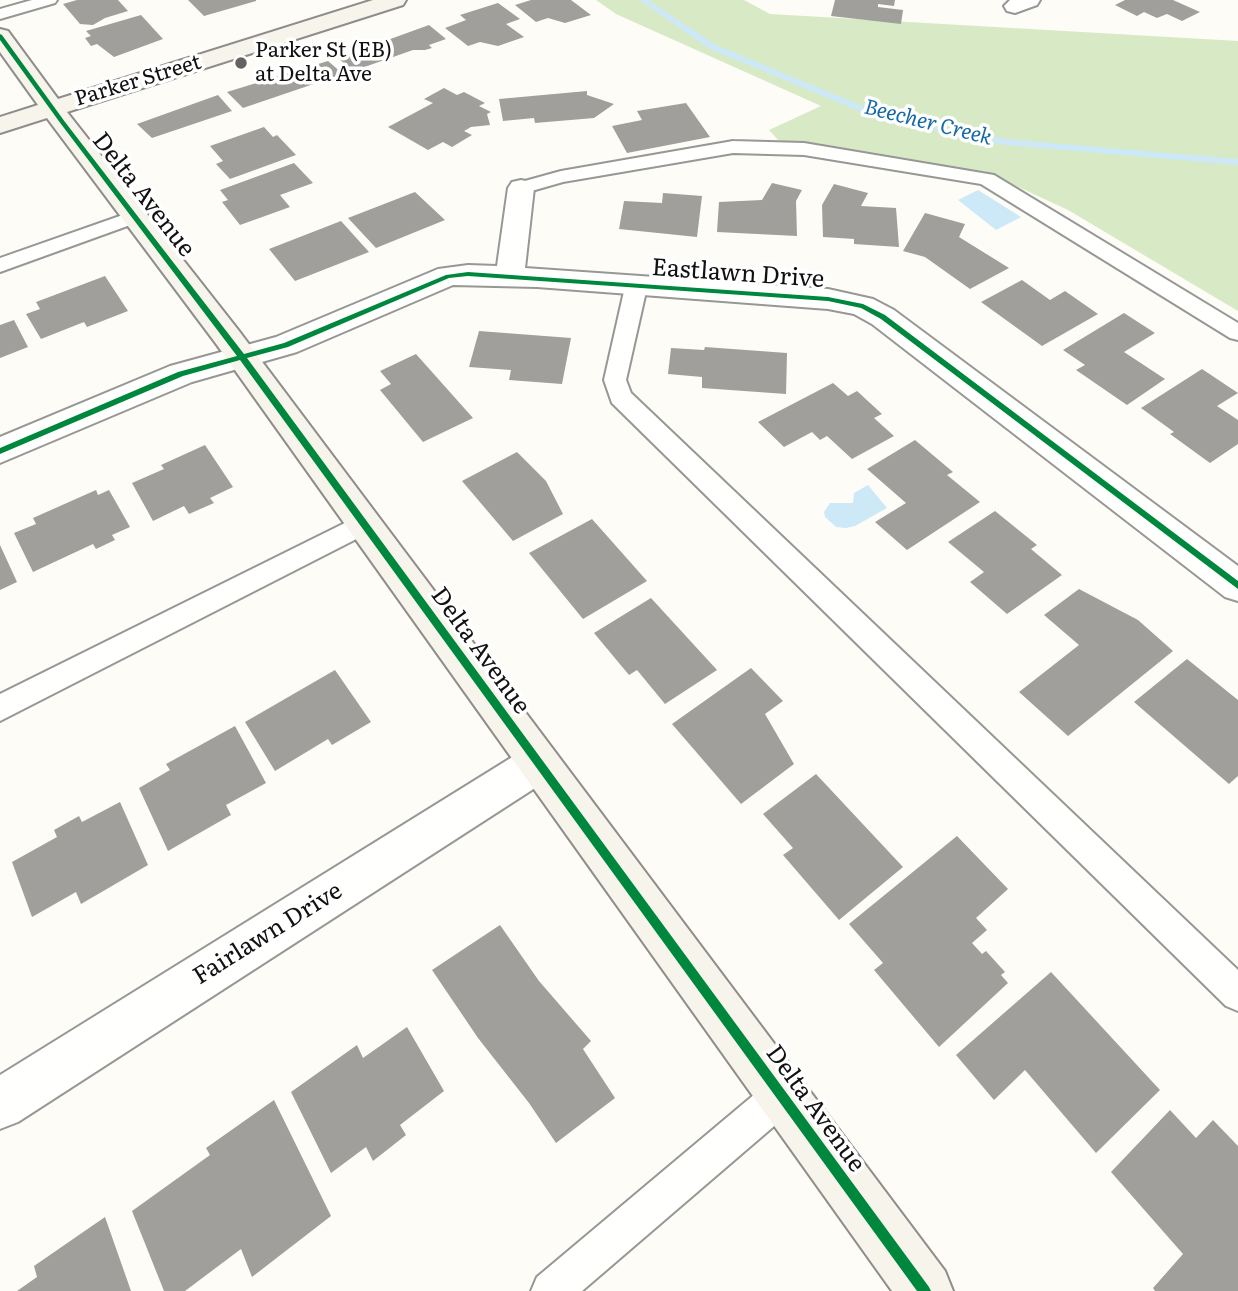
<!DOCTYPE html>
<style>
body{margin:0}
canvas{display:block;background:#fdfcf7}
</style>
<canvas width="1238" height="1291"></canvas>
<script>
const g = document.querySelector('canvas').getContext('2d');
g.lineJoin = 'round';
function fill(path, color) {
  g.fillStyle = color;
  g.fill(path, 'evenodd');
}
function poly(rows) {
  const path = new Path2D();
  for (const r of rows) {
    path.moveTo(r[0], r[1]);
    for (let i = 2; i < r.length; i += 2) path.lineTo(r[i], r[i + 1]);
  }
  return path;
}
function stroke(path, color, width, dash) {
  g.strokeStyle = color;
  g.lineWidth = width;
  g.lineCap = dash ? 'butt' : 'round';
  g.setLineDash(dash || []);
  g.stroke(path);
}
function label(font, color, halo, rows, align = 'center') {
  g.font = font + ' Literata,serif';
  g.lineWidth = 7;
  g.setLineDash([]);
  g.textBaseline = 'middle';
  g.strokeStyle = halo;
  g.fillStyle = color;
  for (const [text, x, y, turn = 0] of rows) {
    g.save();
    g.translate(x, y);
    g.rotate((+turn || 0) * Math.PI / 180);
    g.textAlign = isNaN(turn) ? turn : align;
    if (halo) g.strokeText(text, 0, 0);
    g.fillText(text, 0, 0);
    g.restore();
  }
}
fill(poly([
 [596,0,744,0,770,14,1238,41,1238,311,1068,210,986,172,778,140,769,130,821,106,616,14]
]), '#d8eac5');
fill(poly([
 [978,190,1021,217,996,230,958,200],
 [868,485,887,508,855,526,846,528,836,527,825,517,824,512,830,503,853,503,854,493]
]), '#cde8f7');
fill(poly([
 [639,0,648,0,716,45,882,114,1005,139,1238,159,1238,165,1005,145,876,118,710,49,639,0]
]), '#cde8f7');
fill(poly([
 [77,0,118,0,128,11,105,18,93,25,80,24,63,4],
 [188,0,256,0,256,1,204,16],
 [531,0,571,0,591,15,565,23,548,18,536,22,515,5],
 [835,0,895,0,894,6,878,4,878,7,903,10,901,24,831,16],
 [1125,0,1173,0,1200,12,1182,21,1167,14,1157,18,1144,12,1137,16,1115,5],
 [498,3,520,19,506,24,524,37,498,46,480,42,468,46,445,28,466,20,460,15],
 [141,15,163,39,114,57,97,44,91,46,85,38,91,36,86,31],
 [429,25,446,39,429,45,432,48,425,50,413,50,353,71,338,58],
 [328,61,343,74,243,108,227,92],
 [444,88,457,95,464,92,485,103,479,106,491,112,487,114,490,125,471,127,464,131,472,135,452,147,443,142,428,150,388,127,433,103,424,99],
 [587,91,587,95,614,104,594,118,535,123,534,118,503,121,499,99],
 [218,95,232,111,152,138,137,124],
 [686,103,710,137,627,153,612,126,642,120,637,111],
 [264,127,273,137,277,135,296,155,230,179,216,164,223,161,210,146],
 [294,163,313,183,280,195,290,207,240,225,222,202,228,200,220,190],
 [772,183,802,190,796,201,797,236,717,232,719,202,762,200],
 [834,184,868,193,861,206,896,208,899,247,854,244,854,239,823,237,822,205],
 [415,192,445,220,376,248,348,218],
 [663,193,702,196,697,237,619,229,624,201,662,203],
 [925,213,965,224,959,237,1009,268,970,289,925,257,903,251],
 [341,221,369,252,295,281,269,249],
 [105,276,128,311,87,327,84,322,41,339,26,314,40,309,36,302],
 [1022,280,1050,300,1065,291,1098,314,1042,346,981,302],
 [1124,313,1155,333,1124,352,1165,379,1127,405,1076,370,1085,365,1063,350],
 [14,320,28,347,0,358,0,325],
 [479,331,571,338,562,384,509,380,511,370,469,367],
 [705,347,787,353,786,394,702,388,702,377,668,374,671,348,704,350],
 [416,354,473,418,423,442,380,390,391,384,380,371],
 [1202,369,1238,393,1217,406,1238,420,1238,444,1210,463,1170,434,1174,432,1141,408],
 [833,383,848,396,857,391,882,414,874,418,894,436,852,459,827,436,820,440,812,432,784,447,758,422],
 [915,440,953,472,947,475,980,502,907,550,875,522,906,503,867,469],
 [205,445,233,487,210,498,214,503,189,514,184,506,153,521,132,483,164,469,161,465],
 [517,452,546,481,563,514,513,541,462,481],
 [96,490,98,495,109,490,130,527,112,535,115,540,96,549,93,544,33,572,14,533,36,524,33,518],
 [995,511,1037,545,1031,549,1062,575,1007,614,970,582,984,572,948,542],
 [592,519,647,581,583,619,529,553],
 [0,545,17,582,0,590],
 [1079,589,1138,620,1173,651,1068,736,1019,692,1079,645,1044,615],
 [651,598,717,670,665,704,637,670,629,675,594,633],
 [1187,659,1238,700,1238,776,1229,784,1134,702],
 [751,668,783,701,765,714,794,764,741,804,672,724],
 [335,670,371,722,332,745,328,739,275,771,245,722],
 [235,726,266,783,226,805,231,815,168,851,139,788,170,770,166,764],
 [816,774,903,867,839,920,783,855,793,848,763,814],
 [120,802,148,865,81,904,76,892,32,917,12,862,57,837,54,830,79,816,82,822],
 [957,836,1008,889,976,918,987,930,972,943,982,954,986,951,1005,972,1001,975,1008,983,939,1047,874,970,883,963,849,924],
 [500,925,539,981,591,1041,583,1049,615,1098,556,1143,529,1103,478,1038,432,970],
 [1051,972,1160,1090,1096,1153,1025,1070,994,1100,956,1055],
 [407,1027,444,1091,400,1125,406,1135,373,1161,366,1147,331,1173,291,1092,357,1045,363,1058],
 [274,1100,331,1216,252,1277,241,1249,185,1291,164,1291,132,1211,210,1155,206,1148],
 [1170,1110,1196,1138,1213,1120,1238,1146,1238,1291,1155,1291,1153,1288,1183,1254,1111,1172],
 [105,1217,131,1291,17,1291,37,1277,34,1266]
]), '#a19f9c');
const lane = poly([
 [32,0,57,0,55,3,0,19,0,9,32,0],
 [733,141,804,143,994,175,1238,323,1238,340,1230,338,981,184,804,155,733,153,563,182,521,194,511,188,514,184,561,171,733,141],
 [137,210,144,212,147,216,144,220,0,272,0,258,137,210],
 [636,280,644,282,647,287,626,380,631,393,1238,970,1238,1011,1226,1006,612,403,604,380,625,287,628,282,636,280],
 [363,514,372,517,376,524,372,531,0,721,0,694,363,514],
 [781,1078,794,1083,799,1096,794,1109,582,1291,531,1291,537,1277,768,1083,781,1078]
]);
const street = poly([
 [1010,0,1040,0,1037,5,1015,13,1007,11,1004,6,1010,0],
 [521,180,530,182,534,188,525,268,828,289,873,299,894,310,1238,566,1238,601,1225,597,872,324,854,314,828,309,537,287,453,285,297,352,192,382,0,463,0,437,170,366,276,337,438,269,468,265,497,266,508,188,512,182,521,180],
 [537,745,552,751,558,764,552,777,18,1122,0,1129,0,1075,522,751,537,745]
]);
const secondary = poly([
 [373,0,406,0,403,5,67,112,239,331,945,1271,953,1291,892,1291,217,345,47,118,0,133,0,117,38,105,0,52,0,29,8,31,58,99,373,0]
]);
stroke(lane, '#979795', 4);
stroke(street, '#979795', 4);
stroke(secondary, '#8e8d8b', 4);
fill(lane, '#fffffe');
fill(street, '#fffffe');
fill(secondary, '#f6f4eb');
fill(poly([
 [0,34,2,35,65,122,244,354,284,343,446,275,468,272,828,297,863,304,885,315,1238,581,1238,589,881,319,861,308,828,301,468,276,449,278,288,347,247,358,929,1287,931,1291,917,1291,240,360,183,376,0,454,0,448,178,372,237,356,61,124,0,40,0,34]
]), '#00873e');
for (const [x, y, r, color] of [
 [241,63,7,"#646362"]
]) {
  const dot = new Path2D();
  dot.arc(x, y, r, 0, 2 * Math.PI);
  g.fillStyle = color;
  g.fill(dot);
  stroke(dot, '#fff', 2.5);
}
label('21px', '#111', '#fff', [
 ["Parker St (EB)",255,51],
 ["at Delta Ave",255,75]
], 'left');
label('21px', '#111', '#fff', [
 ["Parker Street",138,81,-17]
]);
label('italic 21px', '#1768a6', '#fff', [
 ["Beecher Creek",928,123,14]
]);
label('24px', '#111', '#fff', [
 ["Delta Avenue",143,195,52],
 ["Eastlawn Drive",738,274,4],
 ["Delta Avenue",480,651,54],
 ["Fairlawn Drive",268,934,-32],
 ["Delta Avenue",815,1109,54]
]);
</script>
